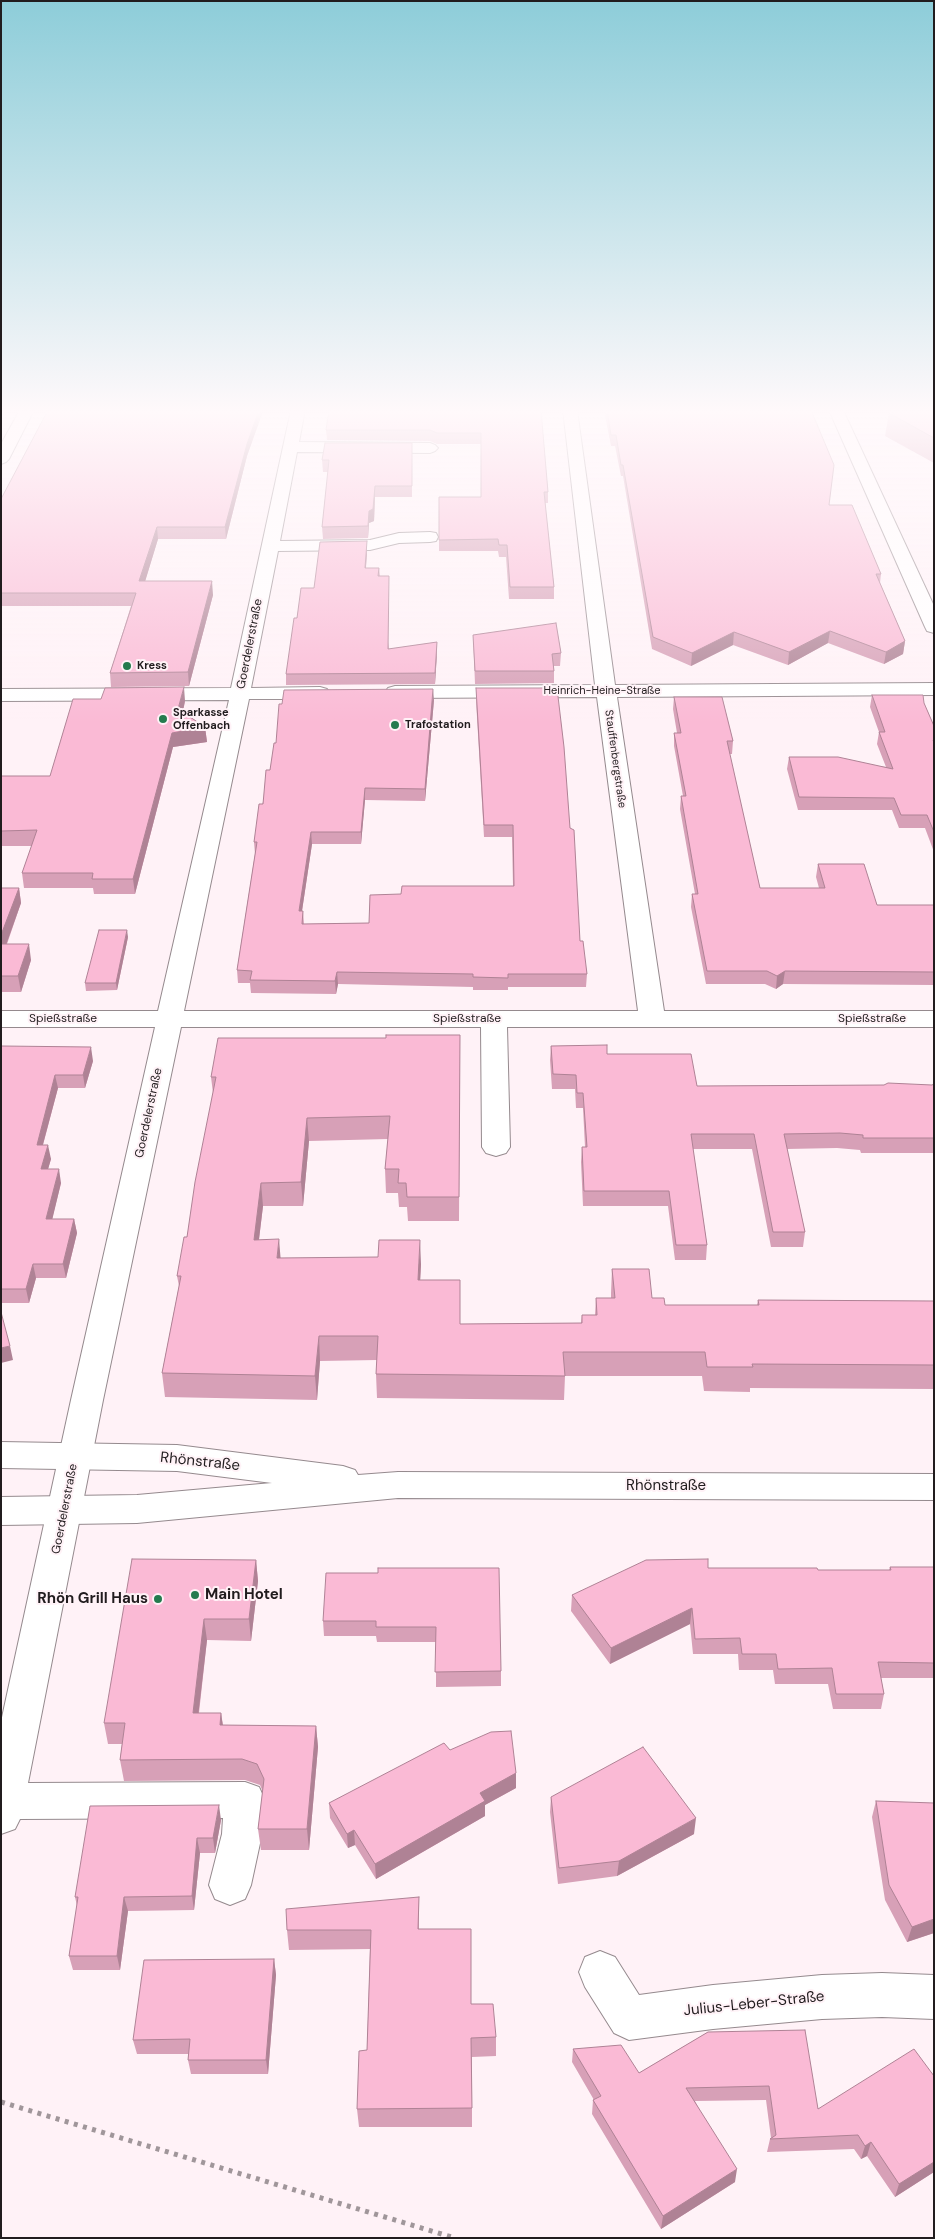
<!DOCTYPE html>
<meta charset="utf-8">
<style>
body{margin:0}
#map{position:relative;width:935px;height:2239px;overflow:hidden;background:#fff2f7;font-family:"DM Sans",sans-serif}
canvas{display:block}
.frame{position:absolute;inset:0;border:2px solid #211c1e;pointer-events:none}
</style>
<div id="map">
<canvas width="935" height="2239"></canvas>
<div class="frame"></div>
</div>
<script>
const g = document.querySelector('canvas').getContext('2d');
g.lineJoin = 'round';
function poly(rows) {
  const path = new Path2D();
  for (const r of rows) {
    path.moveTo(r[0], r[1]);
    for (let i = 2; i < r.length; i += 2) path.lineTo(r[i], r[i + 1]);
  }
  return path;
}
function stroke(path, color, width, dash) {
  g.strokeStyle = color;
  g.lineWidth = width;
  g.lineCap = dash ? 'butt' : 'round';
  g.setLineDash(dash || []);
  g.stroke(path);
}
function fill(path, color) {
  g.fillStyle = color;
  g.fill(path, 'evenodd');
}
function label(font, color, halo, rows, align = 'center') {
  g.font = font + ' "DM Sans",sans-serif';
  g.lineWidth = 4;
  g.setLineDash([]);
  g.textBaseline = 'middle';
  g.strokeStyle = halo;
  g.fillStyle = color;
  for (const [text, x, y, turn = 0] of rows) {
    g.save();
    g.translate(x, y);
    g.rotate((+turn || 0) * Math.PI / 180);
    g.textAlign = isNaN(turn) ? turn : align;
    if (halo) g.strokeText(text, 0, 0);
    g.fillText(text, 0, 0);
    g.restore();
  }
}
const minor = poly([
 [20,410,34,410,9,459,6,462,1,464,1,444,20,410],
 [291,410,305,410,299,442,430,443,435,445,438,448,435,451,430,453,297,452,280,541,370,540,399,533,430,532,436,533,438,537,436,541,430,542,399,543,370,550,278,551,251,688,320,687,327,689,330,693,327,697,320,699,249,699,184,1011,638,1011,597,697,395,698,388,696,385,692,388,688,395,686,595,685,563,410,577,410,615,685,934,683,934,695,617,697,664,1011,934,1011,934,1027,507,1027,510,1147,506,1153,496,1156,486,1153,482,1147,481,1027,181,1027,103,1400,28,1783,245,1782,259,1787,265,1800,262,1834,251,1885,245,1899,230,1905,215,1899,209,1885,222,1834,223,1818,20,1819,15,1829,1,1834,1,1722,71,1400,155,1027,1,1027,1,1011,158,1011,229,700,1,701,1,689,231,688,291,410],
 [829,410,843,410,934,606,934,633,927,631,925,627,829,410],
 [600,1951,615,1957,639,1995,713,1985,822,1975,882,1973,934,1975,934,2019,882,2017,822,2019,713,2029,629,2040,614,2033,585,1987,579,1972,585,1957,600,1951]
]);
const major = poly([
 [1,1442,177,1445,343,1466,355,1470,358,1475,398,1472,934,1474,934,1500,398,1498,137,1523,1,1525,1,1497,137,1495,272,1483,177,1471,1,1468,1,1442]
]);
stroke(minor, '#958a8e', 2);
stroke(major, '#958a8e', 2);
stroke(poly([
 [1,2102,455,2238]
]), '#a0969a', 5, [4, 5.5]);
fill(minor, '#fff');
fill(major, '#fff');
fill(poly([
 [48,410,263,410,247,456,226,539,158,539,145,581,213,595,189,686,111,687,110,673,131,606,1,606,1,499],
 [541,410,548,492,548,503,545,503,554,587,554,599,509,599,506,557,499,557,498,551,439,551,439,497,481,497,481,444,437,444,430,441,327,440,326,430],
 [604,410,811,410,829,505,881,574,880,583,905,641,903,654,884,664,828,643,788,665,733,645,691,666,652,649,623,476,621,476,615,446,611,446],
 [934,410,934,463,885,436,889,413],
 [412,443,412,497,375,497,374,521,369,523,368,538,323,539,322,527,328,472,323,472,322,460],
 [367,552,366,568,379,568,380,576,389,649,437,642,437,653,435,684,286,685,286,674,297,618,314,588],
 [473,635,561,653,560,666,554,666,554,683,475,684],
 [476,688,570,828,580,941,587,974,586,987,508,987,508,990,473,990,473,987,338,984,336,994,251,993,250,983,238,983,237,970,255,854,254,842,276,743,434,700,425,801,365,800,361,844,312,844,302,911,303,911,304,924,369,923,401,894,513,886,512,837,484,837,476,700],
 [872,695,924,703,934,726,934,852,925,828,899,828,892,810,798,810,787,769,789,757,886,767,877,744,879,732,870,707],
 [674,697,733,741,732,754,729,754,760,888,819,888,816,877,818,864,877,905,934,905,934,985,783,984,776,989,765,984,706,984,691,907,692,894,695,894,680,809,681,796,683,796,674,746,674,733,677,733,673,709],
 [185,701,183,712,205,727,207,742,173,747,135,894,94,894,93,888,24,888,22,873,32,846,1,846,1,776,50,776],
 [1,888,19,888,21,903,7,944,31,960,21,992,1,992],
 [128,937,117,990,86,991,85,983],
 [460,1035,459,1221,408,1221,407,1207,399,1207,398,1193,386,1193,385,1169,388,1139,309,1141,303,1206,263,1206,259,1240,281,1258,421,1264,420,1280,460,1324,581,1323,582,1315,595,1315,596,1298,611,1298,611,1293,612,1269,652,1298,665,1305,757,1305,758,1300,934,1301,934,1389,750,1388,750,1392,704,1391,702,1376,565,1376,564,1400,377,1398,376,1374,377,1360,320,1361,317,1400,165,1397,162,1373,179,1286,177,1276,187,1237,213,1093,211,1077,386,1038],
 [1,1046,93,1061,85,1088,58,1088,43,1145,51,1159,48,1169,61,1183,52,1219,74,1219,77,1233,66,1278,36,1278,29,1303,1,1303],
 [551,1046,607,1054,697,1086,932,1085,934,1084,934,1153,861,1153,860,1150,837,1148,787,1149,805,1232,803,1247,771,1247,752,1149,693,1149,707,1245,706,1260,675,1260,668,1206,583,1206,581,1162,582,1147,585,1147,583,1108,576,1108,575,1089,552,1089,550,1060],
 [256,1560,258,1581,251,1641,207,1640,199,1713,221,1713,223,1725,316,1726,318,1747,309,1850,261,1850,258,1829,263,1792,260,1785,245,1780,124,1781,120,1760,122,1744,108,1744,104,1723],
 [890,1567,934,1567,934,1678,881,1678,884,1694,881,1709,833,1709,828,1684,775,1684,773,1670,739,1670,738,1654,693,1654,690,1624,610,1664,571,1611,572,1595,708,1568,818,1570,889,1570],
 [378,1573,501,1671,501,1686,436,1687,436,1642,377,1642,376,1636,324,1636,323,1621],
 [450,1750,516,1773,516,1788,485,1805,485,1816,376,1879,355,1845,348,1848,330,1818,329,1803],
 [551,1797,694,1834,617,1876,558,1884,550,1812],
 [876,1801,934,1933,907,1942,885,1900,872,1817],
 [221,1820,215,1853,200,1853,194,1910,128,1911,120,1970,73,1970,69,1956,77,1906,75,1897],
 [419,1897,419,1929,471,2004,496,2037,496,2056,472,2057,472,2127,359,2127,357,2109,367,2050,370,1949,289,1950,287,1930],
 [274,1959,276,1975,268,2074,191,2074,188,2060,188,2054,137,2054,133,2040],
 [708,2032,818,2109,934,2076,934,2172,895,2197,867,2156,861,2159,854,2149,767,2152,770,2139,771,2138,766,2100,695,2101,735,2182,661,2229,592,2114,593,2100,594,2100,572,2062,573,2049,639,2073]
]), '#d7a0b7');
fill(poly([
 [1,410,6,410,1,417],
 [259,410,263,410,262,414,247,456,226,539,225,527,247,444],
 [375,486,375,497,374,521,369,523,368,538,368,526,369,511],
 [157,527,158,539,141,595,139,581],
 [367,541,367,552,365,579,365,568],
 [212,581,213,595,189,686,188,672],
 [830,631,828,643,788,665,789,652],
 [734,632,733,645,691,666,692,653],
 [905,641,903,654,884,664,886,652],
 [437,642,437,653,435,684,435,673],
 [184,687,185,701,180,724,178,709],
 [433,689,434,700,425,801,425,789],
 [205,727,207,742,173,747,135,894,133,879,172,733],
 [365,788,365,800,361,844,361,832],
 [311,832,312,844,300,924,299,911],
 [19,888,21,903,1,959,1,935],
 [127,930,128,937,117,990,116,983],
 [29,944,31,960,21,992,18,976],
 [785,971,783,984,776,989,777,976],
 [337,972,338,984,336,994,335,981],
 [91,1047,93,1061,85,1088,83,1075],
 [55,1075,58,1088,39,1159,37,1145],
 [307,1118,309,1141,303,1206,301,1182],
 [48,1145,51,1159,44,1183,41,1169],
 [59,1169,61,1183,49,1233,46,1219],
 [261,1183,263,1206,256,1263,254,1240],
 [74,1219,77,1233,66,1278,63,1264],
 [279,1239,281,1263,277,1258],
 [420,1240,421,1264,419,1304,418,1280],
 [33,1264,36,1278,29,1303,26,1289],
 [319,1336,320,1361,317,1400,315,1376],
 [10,1346,13,1360,1,1363,1,1348],
 [256,1560,258,1581,251,1641,249,1619],
 [692,1608,690,1624,610,1664,611,1648],
 [204,1619,207,1640,196,1734,193,1713],
 [221,1713,224,1734,220,1725],
 [316,1726,318,1747,309,1850,307,1829],
 [516,1773,516,1788,485,1805,485,1816,376,1879,375,1864,480,1793],
 [219,1805,221,1820,215,1853,213,1838],
 [696,1818,694,1834,617,1876,619,1861],
 [354,1830,355,1845,348,1848,347,1834],
 [197,1838,200,1853,194,1910,192,1896],
 [124,1897,128,1911,120,1970,117,1956],
 [934,1919,934,1933,907,1942,912,1927],
 [274,1959,276,1975,268,2074,266,2060],
 [871,2142,867,2156,861,2159,865,2146],
 [934,2162,934,2172,895,2197,899,2184],
 [737,2169,735,2182,661,2229,663,2216]
]), '#af8295');
const building = poly([
 [48,410,259,410,247,444,225,527,157,527,139,581,212,581,188,672,110,673,136,593,1,593,1,499,48,410],
 [329,410,541,410,548,492,544,492,554,587,510,587,507,545,499,545,498,539,439,540,439,497,481,497,481,433,437,433,430,430,326,430,329,410],
 [607,410,811,410,834,465,829,505,852,505,881,574,876,574,905,641,886,652,830,631,789,652,734,632,692,653,653,637,623,465,621,465,616,435,611,435,607,410],
 [908,410,934,410,934,438,889,413,908,410],
 [325,443,412,443,412,486,375,486,373,509,369,511,368,526,322,527,329,460,322,460,325,443],
 [367,541,365,568,379,568,378,576,389,576,388,649,437,642,435,673,286,674,294,618,297,618,301,588,314,588,320,542,367,541],
 [556,623,561,653,552,654,554,671,475,671,473,635,556,623],
 [184,687,178,709,205,727,172,733,133,879,92,879,93,873,22,873,37,830,1,831,1,776,50,776,73,699,101,699,105,688,184,687],
 [476,688,557,688,564,747,570,828,574,830,580,941,583,941,587,974,508,974,508,978,473,977,473,974,337,972,335,981,250,980,252,971,237,970,257,842,254,842,259,804,263,804,266,770,270,770,274,743,276,743,279,704,282,704,284,690,433,689,425,789,365,788,361,832,311,832,299,911,303,911,302,924,369,923,370,895,401,894,402,886,514,886,513,825,484,825,476,688],
 [872,695,923,695,924,703,934,726,934,740,933,740,934,742,934,832,927,815,901,815,894,798,799,797,789,757,838,757,893,769,879,732,885,732,872,695],
 [674,697,722,697,733,741,727,741,760,888,825,888,818,864,864,864,877,905,934,905,934,972,785,971,777,976,767,971,707,971,692,894,698,894,681,796,686,796,674,733,681,733,674,697],
 [1,888,19,888,1,935,1,888],
 [99,930,127,930,116,983,85,983,99,930],
 [1,944,29,944,18,976,1,976,1,944],
 [386,1035,460,1035,459,1197,407,1197,406,1183,398,1183,399,1169,385,1169,390,1116,307,1118,301,1182,261,1183,254,1240,279,1239,277,1258,378,1257,379,1240,420,1240,418,1280,460,1280,460,1324,582,1323,582,1315,597,1315,596,1298,615,1298,612,1269,649,1269,652,1298,664,1298,665,1305,759,1305,758,1300,934,1301,934,1365,752,1364,753,1367,707,1367,705,1352,563,1352,565,1376,376,1374,378,1336,319,1336,315,1376,162,1373,181,1276,177,1276,184,1237,187,1237,195,1182,216,1077,211,1077,218,1038,386,1038,386,1035],
 [607,1045,607,1054,691,1054,697,1086,884,1085,888,1083,932,1085,934,1084,934,1138,863,1138,863,1135,840,1133,784,1134,805,1232,773,1232,754,1134,691,1134,707,1245,676,1245,669,1191,584,1191,582,1147,587,1147,583,1093,577,1093,576,1075,553,1074,551,1046,607,1045],
 [1,1046,91,1047,83,1075,55,1075,37,1145,48,1145,41,1169,59,1169,46,1219,74,1219,63,1264,33,1264,26,1289,1,1289,1,1046],
 [1,1312,10,1346,1,1348,1,1312],
 [132,1559,256,1560,249,1619,204,1619,193,1713,221,1713,220,1725,316,1726,307,1829,258,1829,264,1779,257,1764,242,1759,120,1760,125,1723,104,1723,132,1559],
 [708,1559,708,1568,817,1568,818,1570,891,1570,890,1567,934,1567,934,1663,878,1662,884,1694,836,1694,832,1668,778,1669,776,1654,742,1654,740,1638,695,1639,692,1608,611,1648,572,1595,646,1560,708,1559],
 [378,1568,499,1568,501,1671,435,1672,436,1627,376,1627,376,1621,323,1621,326,1573,378,1573,378,1568],
 [511,1731,516,1773,480,1793,485,1801,375,1864,354,1830,347,1834,329,1803,444,1743,450,1750,491,1732,511,1731],
 [643,1747,696,1818,619,1861,559,1868,551,1797,643,1747],
 [876,1801,934,1803,934,1919,912,1927,889,1885,876,1801],
 [219,1805,213,1838,197,1838,192,1896,124,1897,117,1956,69,1956,78,1897,75,1897,90,1806,219,1805],
 [419,1897,418,1929,471,1929,471,2004,493,2004,496,2037,471,2038,472,2108,357,2109,359,2051,367,2050,371,1930,287,1930,286,1909,419,1897],
 [274,1959,266,2060,188,2060,190,2039,133,2040,144,1960,274,1959],
 [805,2030,818,2109,914,2049,934,2076,934,2162,899,2184,871,2142,865,2146,858,2135,770,2139,776,2135,769,2086,686,2088,737,2169,663,2216,593,2100,601,2096,573,2049,621,2045,639,2073,708,2032,805,2030]
]);
fill(building, '#fabad5');
stroke(building, '#af8295', 1);
const sky = g.createLinearGradient(0, 0, 0, 723);
sky.addColorStop(0, '#8dcdd9');
sky.addColorStop(0.57, '#fff9fb');
sky.addColorStop(1, '#fff9fb00');
g.fillStyle = sky;
g.fillRect(0, 0, 935, 723);
for (const [x, y, r, color] of [
 [127,666,5,"#247b4e"],
 [163,719,5,"#247b4e"],
 [395,725,5,"#247b4e"],
 [195,1595,5,"#247b4e"],
 [158,1599,5,"#247b4e"]
]) {
  const dot = new Path2D();
  dot.arc(x, y, r, 0, 2 * Math.PI);
  g.fillStyle = color;
  g.fill(dot);
  stroke(dot, '#fff2f7', 2);
}
label('bold 11px', '#211c1e', '#fff2f7', [
 ["Kress",137,666],
 ["Sparkasse",173,713],
 ["Offenbach",173,726],
 ["Trafostation",405,725]
], 'left');
label('11px', '#211c1e', '#fff2f7', [
 ["Heinrich-Heine-Straße",602,691],
 ["Stauffenbergstraße",615,759,82]
]);
label('12px', '#211c1e', '#fff2f7', [
 ["Goerdelerstraße",250,644,-79],
 ["Spießstraße",63,1019],
 ["Spießstraße",467,1019],
 ["Spießstraße",872,1019],
 ["Goerdelerstraße",149,1113,-78],
 ["Goerdelerstraße",65,1509,-79]
]);
label('15px', '#211c1e', '#fff2f7', [
 ["Rhönstraße",200,1462,6],
 ["Rhönstraße",666,1486],
 ["Julius-Leber-Straße",754,2004,-6]
]);
label('bold 15px', '#211c1e', '#fff2f7', [
 ["Main Hotel",205,1595],
 ["Rhön Grill Haus",148,1599,"right"]
], 'left');
</script>
